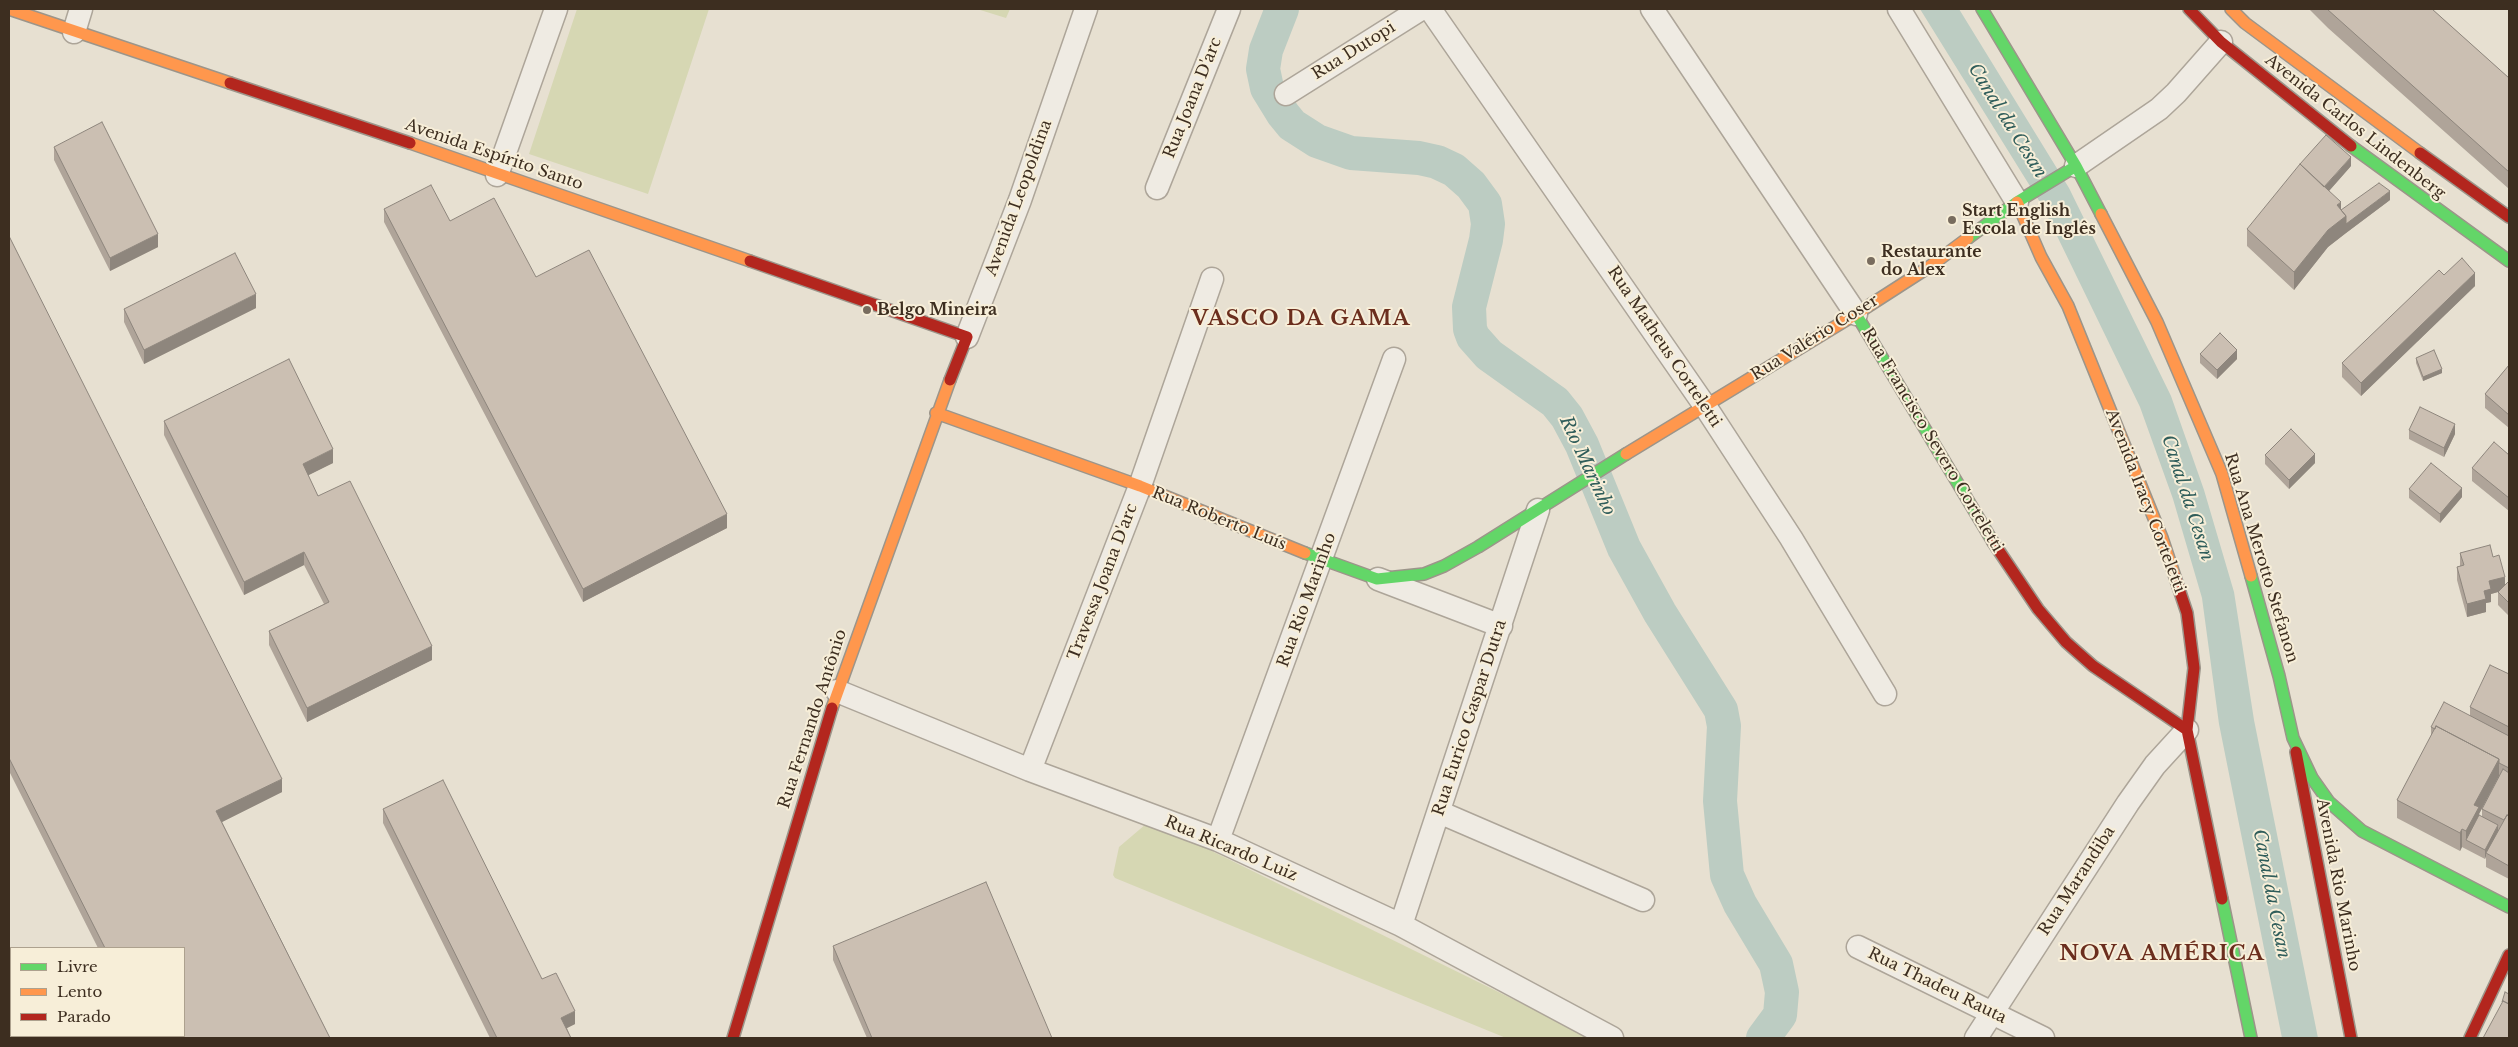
<!DOCTYPE html>
<meta charset="utf-8">
<style>
body{margin:0}
#map{position:relative;width:2518px;height:1047px;overflow:hidden;background:#e7e0d1;font-family:"Libre Baskerville",serif}
canvas{display:block}
.frame{position:absolute;inset:0;border:10px solid #3d2e20;pointer-events:none}
.legend{position:absolute;left:10px;top:947px;width:175px;height:90px;box-sizing:border-box;background:#f7eed8;border:1px solid #ada18e;margin:0;padding:6px 9px;list-style:none;font-size:15px;color:#3d2e20}
.legend li{display:flex;align-items:center;gap:10px;height:25px}
.legend b{width:25px;border:1px solid #ada18e}
</style>
<div id="map">
<canvas width="2518" height="1047"></canvas>
<div class="frame"></div>
<ul class="legend">
<li><b style="height:6px;background:#63d668"></b>Livre</li>
<li><b style="height:6px;background:#ff974d"></b>Lento</li>
<li><b style="height:6px;background:#b3261e"></b>Parado</li>
</ul>
</div>
<script>
const g = document.querySelector('canvas').getContext('2d');
g.lineJoin = 'round';
function fill(path, color) {
  g.fillStyle = color;
  g.fill(path, 'evenodd');
}
function poly(rows) {
  const path = new Path2D();
  for (const r of rows) {
    path.moveTo(r[0], r[1]);
    for (let i = 2; i < r.length; i += 2) path.lineTo(r[i], r[i + 1]);
  }
  return path;
}
function stroke(path, color, width, dash) {
  g.strokeStyle = color;
  g.lineWidth = width;
  g.lineCap = dash ? 'butt' : 'round';
  g.setLineDash(dash || []);
  g.stroke(path);
}
function label(font, color, halo, rows, align = 'center') {
  g.font = font + ' "Libre Baskerville",serif';
  g.lineWidth = 4;
  g.setLineDash([]);
  g.textBaseline = 'middle';
  g.strokeStyle = halo;
  g.fillStyle = color;
  for (const [text, x, y, turn = 0] of rows) {
    g.save();
    g.translate(x, y);
    g.rotate((+turn || 0) * Math.PI / 180);
    g.textAlign = isNaN(turn) ? turn : align;
    if (halo) g.strokeText(text, 0, 0);
    g.fillText(text, 0, 0);
    g.restore();
  }
}
fill(poly([
 [577,9,709,9,648,194,529,154],
 [977,9,1010,9,1006,18],
 [1146,824,1163,827,1592,1038,1506,1038,1115,878,1113,875,1119,847]
]), '#d6d7b3');
fill(poly([
 [1920,9,1959,9,2069,188,2171,396,2204,490,2234,592,2254,720,2318,1038,2282,1038,2219,724,2202,598,2173,499,2140,407,2043,207]
]), '#bcccc2');
stroke(poly([
 [1282,9,1266,50,1263,69,1267,88,1283,114,1292,125,1317,141,1351,153,1419,158,1437,162,1454,170,1471,185,1485,204,1488,224,1486,240,1469,307,1470,329,1473,337,1489,355,1555,402,1567,417,1582,445,1624,548,1660,613,1721,710,1724,726,1720,801,1727,875,1740,904,1776,964,1782,992,1780,1015,1763,1038]
]), '#bcccc2', 34);
const street = poly([
 [1430,9,1705,406,1791,538,1885,694],
 [1652,9,1856,314],
 [1899,9,2017,202],
 [74,32,81,9],
 [1286,94,1421,9],
 [2076,166,2159,109,2176,93,2221,42],
 [497,175,556,9],
 [1157,188,1229,9],
 [967,337,1020,200,1086,9],
 [1378,579,1501,626],
 [837,691,1030,770,1218,840,1401,925,1612,1038],
 [1030,770,1140,486,1212,279],
 [1439,812,1643,900],
 [1218,840,1394,359],
 [1401,925,1538,510],
 [1858,947,2043,1038],
 [1976,1038,2128,803,2155,765,2187,730]
]);
const fast = poly([
 [1982,9,2076,166,2101,214],
 [2351,146,2509,261],
 [1968,238,2017,202,2076,166],
 [1856,314,1993,542],
 [1305,553,1377,579,1424,574,1444,566,1478,547,1626,454],
 [2251,576,2279,676,2293,738,2312,778,2329,802,2362,831,2509,907],
 [2222,899,2251,1038]
]);
const slow = poly([
 [9,9,230,83],
 [2231,9,2245,23,2420,153],
 [410,143,750,261],
 [2017,202,2041,257,2068,306,2162,538,2175,577],
 [2101,214,2157,322,2222,474,2251,576],
 [936,413,1140,486,1305,553],
 [1626,454,1856,314,1929,267,1968,238],
 [832,708,950,380]
]);
const jam = poly([
 [2189,9,2221,42,2351,146],
 [230,83,410,143],
 [2420,153,2509,217],
 [750,261,967,337,950,380],
 [1993,542,2038,609,2066,642,2093,666,2187,730],
 [2175,577,2187,613,2194,668,2187,730,2222,899],
 [2296,752,2351,1038],
 [733,1038,832,708],
 [2470,1038,2509,955]
]);
stroke(street, '#ada599', 25);
stroke(fast, '#9c958a', 14);
stroke(slow, '#9c958a', 14);
stroke(jam, '#9c958a', 14);
stroke(street, '#efebe3', 22);
stroke(fast, '#63d668', 11);
stroke(slow, '#ff974d', 11);
stroke(jam, '#b3261e', 11);
fill(poly([
 [2309,9,2432,9,2509,78,2509,189,2328,28],
 [54,147,158,247,110,271,54,160],
 [2351,166,2329,191,2341,210,2390,200,2346,233,2328,247,2294,290,2247,246,2247,229],
 [384,209,450,221,536,277,727,528,583,602,384,222],
 [9,236,282,792,222,822,330,1038,143,1038,142,1036,184,1036,184,948,98,948,9,771],
 [2444,275,2475,286,2361,396,2342,377,2342,363],
 [256,308,144,364,124,322,124,309],
 [2200,354,2237,359,2217,379,2200,363],
 [2416,358,2442,373,2423,381,2416,363],
 [2509,365,2509,428,2485,408,2485,394],
 [164,421,333,463,308,475,318,496,432,660,307,722,269,645,269,631,324,604,304,565,244,595,164,435],
 [2409,430,2455,434,2444,457,2409,439],
 [2265,455,2315,463,2289,489,2265,464],
 [2509,455,2509,511,2472,481,2472,468],
 [2409,489,2462,497,2440,523,2409,498],
 [2460,553,2493,557,2505,585,2509,581,2509,616,2498,605,2498,592,2491,594,2491,602,2486,603,2486,612,2467,617,2457,580,2457,567,2460,566],
 [2509,674,2509,879,2486,867,2486,856,2485,859,2462,847,2460,851,2397,818,2397,800,2431,736,2431,727,2470,715,2470,707],
 [2499,776,2482,809,2482,817,2479,815,2479,814],
 [383,809,542,979,575,1024,567,1028,571,1038,490,1038,383,823],
 [833,946,1052,1038,867,1038,833,960]
]), '#afa499');
fill(poly([
 [2351,157,2351,166,2321,200,2321,191],
 [2390,191,2390,200,2346,233,2346,224],
 [2341,202,2341,218,2337,205],
 [2346,216,2346,233,2328,247,2294,290,2294,272,2328,230],
 [158,234,158,247,110,271,110,258],
 [2475,273,2475,286,2361,396,2361,383],
 [256,294,256,308,144,364,144,350],
 [2237,350,2237,359,2217,379,2217,370],
 [2442,369,2442,373,2423,381,2423,377],
 [2455,424,2455,434,2444,457,2444,448],
 [333,449,333,463,303,478,303,464],
 [2315,454,2315,463,2289,489,2289,480],
 [2462,488,2462,497,2440,523,2440,514],
 [727,514,727,528,583,602,583,589],
 [304,552,304,565,244,595,244,582],
 [2505,577,2505,590,2491,594,2491,602,2486,603,2486,612,2467,617,2467,604,2484,591,2489,581],
 [432,646,432,660,307,722,307,708],
 [2499,759,2499,776,2479,814,2479,824,2466,840,2466,849,2466,831,2474,805],
 [282,779,282,792,216,825,216,811],
 [2498,825,2498,834,2486,853,2486,856,2485,859,2485,850],
 [2462,829,2462,847,2460,851,2460,833],
 [575,1011,575,1024,561,1031,561,1018]
]), '#8e867d');
const building = poly([
 [2327,9,2432,9,2509,78,2509,172,2327,9],
 [102,122,158,234,110,258,54,147,102,122],
 [2326,135,2351,157,2324,187,2300,164,2326,135],
 [2300,164,2341,202,2337,205,2346,216,2328,230,2294,272,2247,229,2300,164],
 [2379,183,2390,191,2346,224,2346,216,2341,210,2379,183],
 [431,185,450,221,494,198,536,277,589,250,727,514,583,589,384,209,431,185],
 [9,236,282,779,216,811,330,1038,150,1038,149,1036,184,1036,184,948,105,948,9,758,9,236],
 [235,253,256,294,144,350,124,309,235,253],
 [2462,258,2475,273,2361,383,2342,363,2439,270,2444,275,2462,258],
 [2220,333,2237,350,2217,370,2200,354,2220,333],
 [2434,350,2442,369,2423,377,2416,358,2434,350],
 [289,359,333,449,303,464,318,496,350,481,432,646,307,708,269,631,329,602,304,552,244,582,164,421,289,359],
 [2509,365,2509,415,2485,394,2509,365],
 [2420,407,2455,424,2444,448,2409,430,2420,407],
 [2291,429,2315,454,2289,480,2265,455,2291,429],
 [2494,442,2509,455,2509,498,2472,468,2494,442],
 [2431,463,2462,488,2440,514,2409,489,2431,463],
 [2490,545,2493,557,2499,555,2505,577,2489,581,2491,589,2484,591,2486,599,2467,604,2457,567,2464,565,2460,553,2490,545],
 [2509,581,2509,603,2498,592,2509,581],
 [2490,665,2509,674,2509,727,2470,707,2490,665],
 [2444,702,2509,736,2509,768,2499,763,2499,759,2436,726,2435,729,2431,727,2444,702],
 [2436,726,2499,759,2474,805,2479,807,2466,831,2462,829,2460,833,2397,800,2436,726],
 [2503,769,2509,773,2509,816,2507,815,2504,820,2482,809,2503,769],
 [443,780,542,979,556,973,575,1011,561,1018,571,1038,497,1038,383,809,443,780],
 [2479,815,2498,825,2485,850,2466,840,2479,815],
 [2507,815,2509,816,2509,866,2486,853,2507,815],
 [986,882,1052,1038,872,1038,833,946,986,882],
 [2505,992,2509,994,2509,1004,2503,1001,2502,1002,2505,992],
 [2503,1001,2509,1004,2509,1038,2483,1038,2503,1001]
]);
fill(building, '#cbbfb2');
stroke(building, '#8e867d', 1);
for (const [x, y, r, color] of [
 [1952,220,5,"#786c5e"],
 [1871,261,5,"#786c5e"],
 [867,310,5,"#786c5e"]
]) {
  const dot = new Path2D();
  dot.arc(x, y, r, 0, 2 * Math.PI);
  g.fillStyle = color;
  g.fill(dot);
  stroke(dot, '#f7eed8', 2);
}
label('16px', '#3d2e20', '#f7eed8', [
 ["Rua Dutopi",1354,51,-32],
 ["Rua Joana D'arc",1193,98,-68],
 ["Avenida Carlos Lindenberg",2355,127,38],
 ["Avenida Espírito Santo",494,155,19],
 ["Avenida Leopoldina",1019,198,-70],
 ["Rua Valério Coser",1815,338,-32],
 ["Rua Matheus Corteletti",1664,347,56],
 ["Rua Francisco Severo Corteletti",1932,440,59],
 ["Avenida Iracy Corteletti",2145,501,69],
 ["Rua Roberto Luís",1219,519,22],
 ["Rua Ana Merotto Stefanon",2261,558,73],
 ["Travessa Joana D'arc",1103,582,-69],
 ["Rua Rio Marinho",1307,600,-70],
 ["Rua Eurico Gaspar Dutra",1470,718,-72],
 ["Rua Fernando Antônio",813,719,-72],
 ["Rua Ricardo Luiz",1231,849,23],
 ["Rua Marandiba",2077,881,-57],
 ["Avenida Rio Marinho",2338,885,79],
 ["Rua Thadeu Rauta",1937,986,26]
]);
label('bold 16px', '#3d2e20', '#f7eed8', [
 ["Start English",1962,211],
 ["Escola de Inglês",1962,229],
 ["Restaurante",1881,252],
 ["do Alex",1881,270],
 ["Belgo Mineira",877,310]
], 'left');
label('italic 18px', '#2f5d5a', '#f7eed8', [
 ["Canal da Cesan",2007,121,58],
 ["Rio Marinho",1587,466,65],
 ["Canal da Cesan",2187,498,72],
 ["Canal da Cesan",2271,894,79]
]);
g.letterSpacing = '1px';
label('bold 21px', '#6b2e1e', '#f7eed8', [
 ["VASCO DA GAMA",1301,319],
 ["NOVA AMÉRICA",2162,954]
]);
g.letterSpacing = '0px';
</script>
